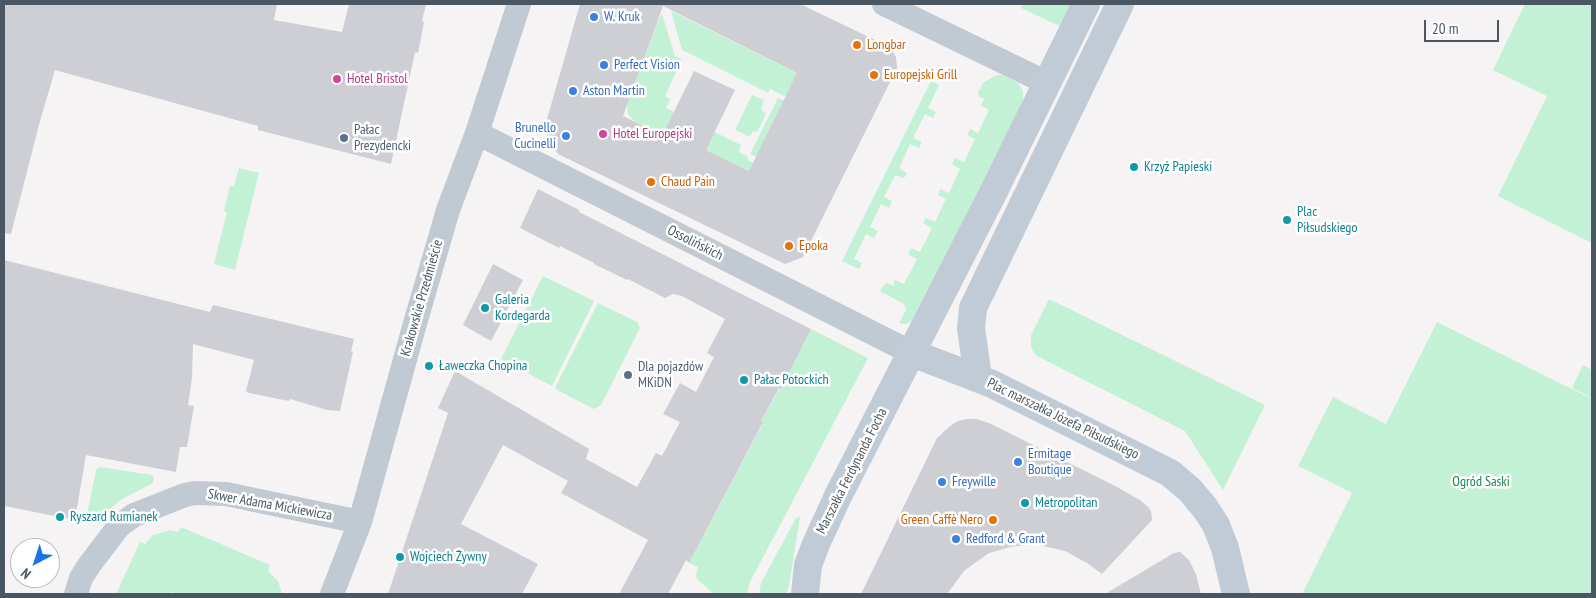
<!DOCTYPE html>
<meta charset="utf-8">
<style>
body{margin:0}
#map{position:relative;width:1596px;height:598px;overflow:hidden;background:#f5f3f3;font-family:"PT Sans Narrow",sans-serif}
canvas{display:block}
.frame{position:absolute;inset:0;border:5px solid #4a5661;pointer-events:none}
.north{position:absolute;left:10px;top:538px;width:50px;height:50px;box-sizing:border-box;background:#fff;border:1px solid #b7bbc0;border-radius:50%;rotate:220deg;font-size:14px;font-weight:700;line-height:20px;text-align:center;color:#4a5661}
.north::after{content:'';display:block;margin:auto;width:18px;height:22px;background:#1a73e8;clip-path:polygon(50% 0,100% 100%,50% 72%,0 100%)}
.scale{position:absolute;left:1424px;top:20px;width:75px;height:22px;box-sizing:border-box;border:2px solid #4a5661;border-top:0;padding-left:6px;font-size:15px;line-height:18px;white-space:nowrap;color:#4a5661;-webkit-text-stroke:4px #fff;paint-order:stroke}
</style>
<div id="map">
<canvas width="1596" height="598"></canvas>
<div class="frame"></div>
<div class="north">N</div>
<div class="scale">20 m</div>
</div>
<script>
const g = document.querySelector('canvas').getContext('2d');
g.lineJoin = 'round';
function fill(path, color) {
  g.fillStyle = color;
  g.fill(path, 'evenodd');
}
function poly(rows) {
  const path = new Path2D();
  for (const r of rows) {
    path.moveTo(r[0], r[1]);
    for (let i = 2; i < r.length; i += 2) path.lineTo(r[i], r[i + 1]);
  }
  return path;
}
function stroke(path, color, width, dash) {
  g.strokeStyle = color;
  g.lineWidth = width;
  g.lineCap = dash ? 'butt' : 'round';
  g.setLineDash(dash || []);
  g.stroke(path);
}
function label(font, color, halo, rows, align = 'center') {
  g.font = font + ' "PT Sans Narrow",sans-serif';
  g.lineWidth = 5;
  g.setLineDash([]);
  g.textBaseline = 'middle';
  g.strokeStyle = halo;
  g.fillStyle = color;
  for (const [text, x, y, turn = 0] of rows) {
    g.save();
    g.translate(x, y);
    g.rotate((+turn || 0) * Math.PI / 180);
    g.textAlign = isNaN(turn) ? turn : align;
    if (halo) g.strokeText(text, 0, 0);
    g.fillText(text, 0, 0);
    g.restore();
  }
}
fill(poly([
 [1023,4,1073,4,1061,27,1021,8],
 [1525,4,1592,4,1592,243,1498,196,1547,96,1493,70],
 [671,11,815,82,817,89,784,96,770,89,768,93,682,50],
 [662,14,675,56,682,59,665,96,670,99,666,108,741,145,739,152,747,156,748,160,759,166,760,183,635,122,628,114,627,104,659,18],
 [662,128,753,173,660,133],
 [997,75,1003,75,1018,83,1023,91,1023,103,920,312,913,320,906,324,899,323,906,310,904,304,880,291,884,285,887,283,893,286,895,280,904,284,917,259,908,254,911,248,920,252,932,228,923,223,926,218,935,222,946,199,938,195,940,189,949,193,960,169,952,164,955,158,964,162,975,139,967,135,970,129,978,133,989,110,981,105,984,99,979,96,978,92,984,82],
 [931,81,939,85,928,108,936,112,933,118,925,114,913,138,922,142,919,148,910,144,899,168,907,173,904,178,895,175,884,197,892,201,889,208,881,204,870,227,878,231,874,238,866,234,854,259,862,263,859,269,842,261],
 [752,95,764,100,761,109,766,114,757,132,753,131,750,137,735,130],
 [778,98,793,105,765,161,750,154],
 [239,168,259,173,235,270,214,264,227,212,224,211,230,186,234,186],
 [543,276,594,301,552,386,501,359],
 [1049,299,1265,405,1223,490,1185,431,1037,356,1034,353,1031,347,1031,335],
 [598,303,637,322,640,328,601,405,594,409,557,390,555,388],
 [1437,322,1592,399,1592,594,1302,594,1352,493,1298,466,1333,397,1386,424],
 [811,329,868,358,750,582,747,594,714,594,698,580,696,576,698,567,689,563,763,423,761,421,796,360,793,358,803,346],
 [1583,365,1592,370,1592,398,1572,388],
 [100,467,152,475,154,479,153,483,122,499,93,522,86,519,96,470],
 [800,517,789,586,786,594,759,594,761,583,796,518],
 [181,527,270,565,268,571,278,581,282,594,177,594,171,592,170,594,116,594,140,542,145,544,153,535,170,530,178,532]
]), '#c3f1d5');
fill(poly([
 [4,4,277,4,274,20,342,32,349,4,426,4,422,21,424,22,418,53,415,52,391,164,258,130,258,126,55,70,40,121,11,234,4,233],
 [580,4,800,4,890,47,896,57,897,68,803,257,785,264,558,154,551,146,547,136,545,126],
 [663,6,797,73,749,171,706,150,735,90,694,71,665,130,661,128,659,134,623,116],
 [538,189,579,210,579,212,811,329,781,389,779,388,761,421,763,422,689,563,686,560,668,594,619,594,648,540,561,493,568,481,503,445,461,524,538,564,522,594,388,594,448,413,438,408,455,371,589,449,586,459,637,487,656,453,662,456,680,422,663,414,680,383,696,392,714,357,707,353,725,319,682,296,673,294,665,298,628,279,627,280,594,264,594,263,560,246,559,248,520,228],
 [4,260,210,312,213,305,354,339,351,351,353,352,340,411,327,410,290,399,289,401,249,393,246,391,254,360,193,344,192,378,188,405,194,406,187,447,180,447,176,472,86,455,75,520,4,506],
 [493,264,523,280,491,341,463,325],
 [967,419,976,419,989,423,1115,486,1140,500,1148,507,1151,511,1152,520,1102,574,1087,563,1065,551,1035,544,1010,547,989,553,965,570,947,594,861,594,937,438,950,426,958,421],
 [1180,552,1189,560,1196,574,1201,594,1105,594,1174,553]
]), '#cdcfd5');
stroke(poly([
 [884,4,1047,83],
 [477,133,912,353],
 [76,594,81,578,90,564,119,526,134,515,185,495,195,493,226,494,360,522],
 [332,594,360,522,414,327,448,210,477,133,519,4]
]), '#c1cad2', 24);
stroke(poly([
 [912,353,992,384,1170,473,1190,490,1205,508,1216,525,1225,548,1236,594],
 [978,378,971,328,973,308,1120,4],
 [805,594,808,565,816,544,838,496,992,195,1086,4]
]), '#c1cbd6', 28);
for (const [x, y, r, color] of [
 [594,17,5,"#3f7fe0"],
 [857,45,5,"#e8710a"],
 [604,65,5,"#3f7fe0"],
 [874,75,5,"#e8710a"],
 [337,79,5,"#d1479c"],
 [573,91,5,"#3f7fe0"],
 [603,134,5,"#d1479c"],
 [566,136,5,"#3f7fe0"],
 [344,138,5,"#5c6f8a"],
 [1134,167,5,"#0f9aa8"],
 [651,182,5,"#e8710a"],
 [1287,220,5,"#0f9aa8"],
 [789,246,5,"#e8710a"],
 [485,308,5,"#0f9aa8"],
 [429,366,5,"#0f9aa8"],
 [628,375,5,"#5c6f8a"],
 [744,380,5,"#0f9aa8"],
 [1018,462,5,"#3f7fe0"],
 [942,482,5,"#3f7fe0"],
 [1025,503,5,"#0f9aa8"],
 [60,517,5,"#0f9aa8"],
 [993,520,5,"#e8710a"],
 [956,539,5,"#3f7fe0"],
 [400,557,5,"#0f9aa8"]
]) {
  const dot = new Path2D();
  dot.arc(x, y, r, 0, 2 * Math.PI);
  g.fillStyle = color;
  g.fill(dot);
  stroke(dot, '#fff', 2);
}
label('14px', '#366cbe', '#fff', [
 ["W. Kruk",604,17],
 ["Perfect Vision",614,65],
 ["Aston Martin",583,91],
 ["Brunello",556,128,"right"],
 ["Cucinelli",556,144,"right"],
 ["Ermitage",1028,454],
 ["Boutique",1028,470],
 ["Freywille",952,482],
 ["Redford & Grant",966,539]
], 'left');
label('14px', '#c56008', '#fff', [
 ["Longbar",867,45],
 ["Europejski Grill",884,75],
 ["Chaud Pain",661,182],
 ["Epoka",799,246],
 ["Green Caffè Nero",983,520,"right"]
], 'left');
label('14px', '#b23c85', '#fff', [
 ["Hotel Bristol",347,79],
 ["Hotel Europejski",613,134]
], 'left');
label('14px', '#4e5e75', '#fff', [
 ["Pałac",354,130],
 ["Prezydencki",354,146],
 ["Dla pojazdów",638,367],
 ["MKiDN",638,383]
], 'left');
label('14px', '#0d838f', '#fff', [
 ["Krzyż Papieski",1144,167],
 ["Plac",1297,212],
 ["Piłsudskiego",1297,228],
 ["Galeria",495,300],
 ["Kordegarda",495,316],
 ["Ławeczka Chopina",439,366],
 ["Pałac Potockich",754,380],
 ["Metropolitan",1035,503],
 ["Ryszard Rumianek",70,517],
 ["Wojciech Żywny",410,557]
], 'left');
label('14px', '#4a5661', '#fff', [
 ["Ossolińskich",695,243,27],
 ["Krakowskie Przedmieście",422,298,-74],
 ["Plac marszałka Józefa Piłsudskiego",1063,419,26],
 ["Marszałka Ferdynanda Focha",852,471,-63],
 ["Skwer Adama Mickiewicza",270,505,10]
]);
label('14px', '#17864f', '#fff', [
 ["Ogród Saski",1481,482]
]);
</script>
